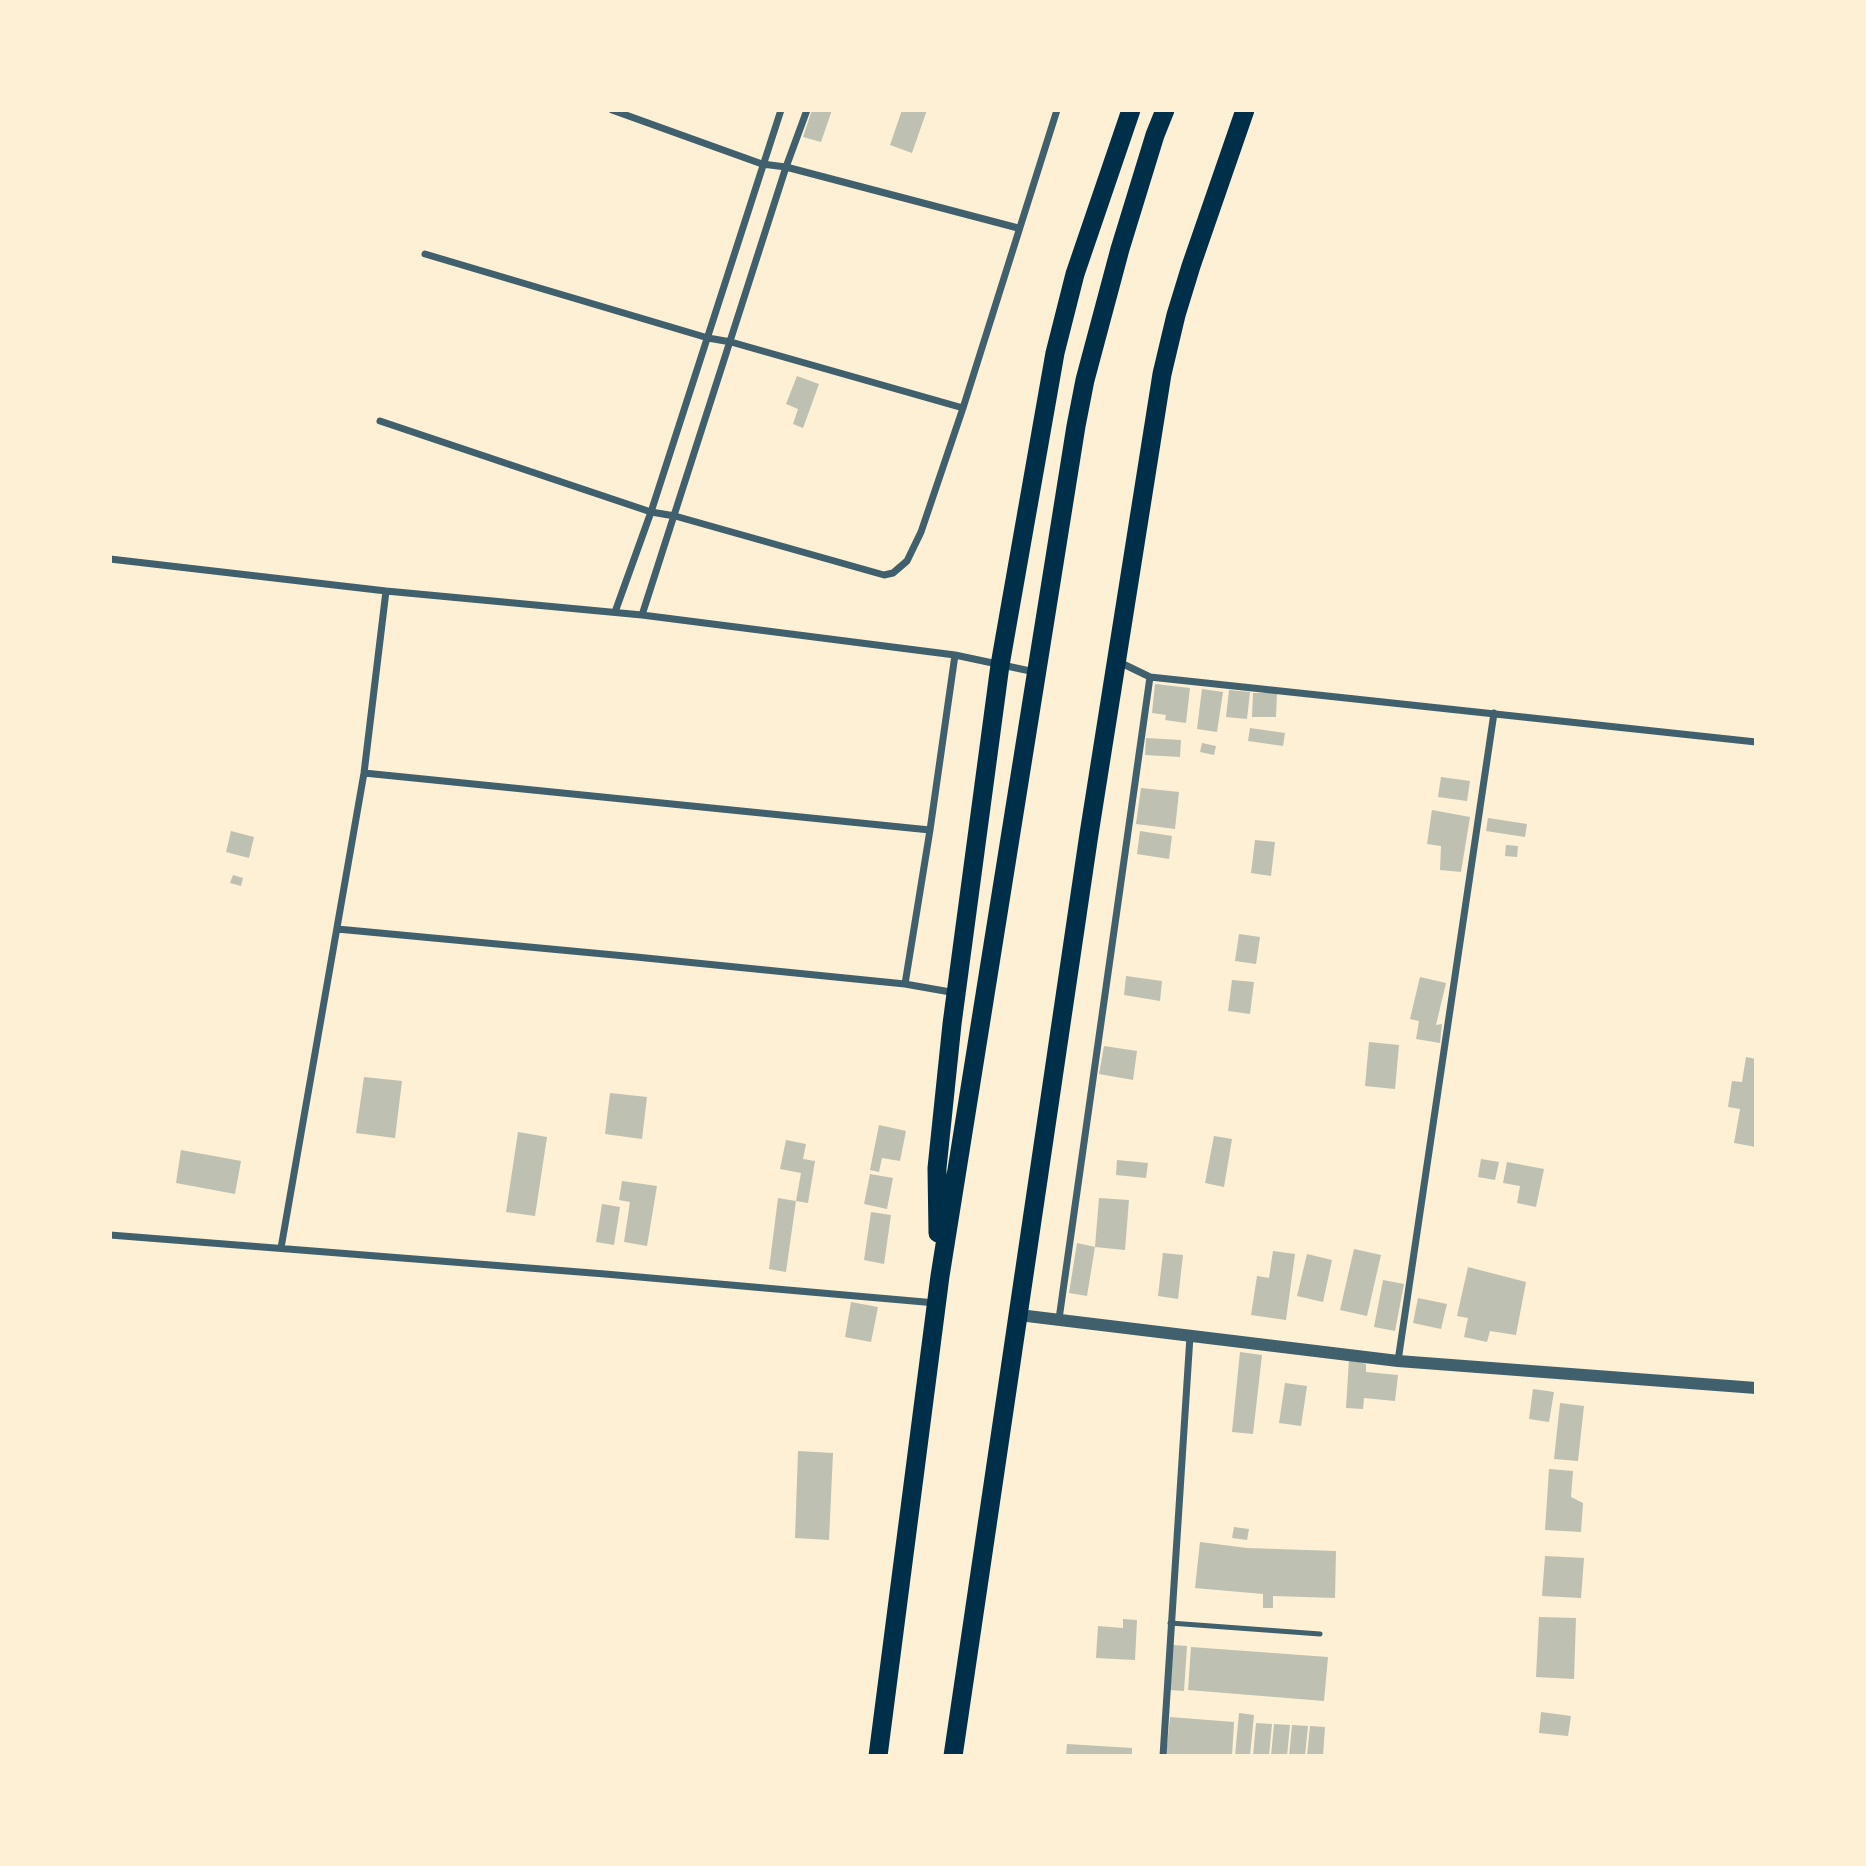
<!DOCTYPE html>
<style>
body{margin:0}
#map{position:relative;width:1866px;height:1866px;overflow:hidden;background:#fdf0d5;font-family:"Crimson Pro",serif}
canvas{display:block}
.frame{position:absolute;inset:0;border:112px solid #fdf0d5;pointer-events:none}
</style>
<div id="map">
<canvas width="1866" height="1866"></canvas>
<div class="frame"></div>
</div>
<script>
const g = document.querySelector('canvas').getContext('2d');
g.lineJoin = 'round';
function fill(path, color) {
  g.fillStyle = color;
  g.fill(path, 'evenodd');
}
function poly(rows) {
  const path = new Path2D();
  for (const r of rows) {
    path.moveTo(r[0], r[1]);
    for (let i = 2; i < r.length; i += 2) path.lineTo(r[i], r[i + 1]);
  }
  return path;
}
function stroke(path, color, width, dash) {
  g.strokeStyle = color;
  g.lineWidth = width;
  g.lineCap = dash ? 'butt' : 'round';
  g.setLineDash(dash || []);
  g.stroke(path);
}
fill(poly([
 [812,110,832,110,821,142,803,137],
 [902,110,927,110,912,153,890,145],
 [797,376,819,384,803,428,793,424,798,409,786,404],
 [1155,684,1190,688,1186,723,1165,720,1166,715,1152,713],
 [1202,689,1223,692,1217,732,1197,729],
 [1229,690,1250,692,1247,719,1226,717],
 [1253,693,1277,693,1276,717,1252,717],
 [1250,728,1285,733,1283,746,1248,741],
 [1146,738,1181,740,1180,757,1145,755],
 [1202,743,1216,746,1214,755,1200,752],
 [1441,777,1470,781,1467,801,1438,797],
 [1141,788,1179,792,1175,829,1136,824],
 [1432,810,1470,817,1461,872,1440,870,1441,846,1427,844],
 [1488,818,1527,824,1525,837,1486,831],
 [231,831,254,837,249,858,226,852],
 [1140,831,1172,836,1169,859,1137,854],
 [1255,840,1275,842,1271,876,1251,873],
 [1506,845,1518,846,1517,857,1505,856],
 [233,875,243,878,241,886,230,883],
 [1239,934,1260,937,1256,964,1235,961],
 [1126,976,1162,981,1160,1001,1124,995],
 [1420,977,1446,983,1436,1025,1442,1024,1440,1043,1416,1039,1419,1021,1410,1019],
 [1232,980,1254,982,1250,1014,1228,1011],
 [1369,1042,1399,1045,1395,1089,1365,1086],
 [1104,1046,1137,1051,1133,1080,1099,1074],
 [1746,1057,1756,1059,1756,1147,1734,1143,1740,1109,1728,1107,1732,1081,1742,1082],
 [364,1077,402,1081,395,1138,356,1133],
 [610,1093,647,1097,642,1139,605,1134],
 [879,1125,906,1131,900,1161,882,1158,879,1172,870,1170],
 [518,1132,547,1137,535,1216,506,1212],
 [1214,1136,1232,1139,1224,1187,1205,1183],
 [786,1140,806,1144,803,1159,815,1161,808,1203,796,1201,801,1173,780,1169],
 [181,1150,241,1161,235,1194,176,1183],
 [1481,1159,1499,1162,1495,1180,1478,1177],
 [1117,1160,1148,1163,1146,1178,1116,1175],
 [1507,1162,1544,1169,1536,1207,1517,1203,1520,1186,1503,1183],
 [870,1174,893,1178,887,1209,864,1204],
 [622,1181,657,1186,647,1246,624,1242,630,1202,619,1200],
 [778,1198,796,1201,786,1272,769,1269],
 [1099,1198,1129,1200,1125,1250,1095,1247,1087,1296,1069,1293,1077,1243,1095,1247],
 [602,1204,620,1207,614,1245,596,1242],
 [871,1212,891,1215,884,1264,864,1260],
 [1354,1249,1381,1255,1367,1316,1340,1310],
 [1273,1251,1295,1254,1286,1320,1251,1315,1257,1276,1269,1278],
 [1163,1253,1183,1255,1178,1299,1158,1296],
 [1307,1254,1332,1260,1323,1302,1297,1296],
 [1468,1267,1526,1282,1516,1335,1490,1331,1487,1342,1464,1337,1468,1318,1457,1316],
 [1383,1280,1404,1284,1395,1331,1374,1327],
 [1418,1298,1447,1304,1441,1329,1413,1323],
 [851,1302,878,1307,871,1342,845,1337],
 [1240,1352,1262,1355,1253,1434,1232,1432],
 [1349,1359,1366,1364,1366,1372,1398,1375,1395,1401,1364,1398,1363,1409,1346,1408],
 [1285,1383,1307,1386,1301,1426,1279,1423],
 [1533,1389,1554,1392,1549,1422,1529,1419],
 [1560,1403,1584,1406,1578,1461,1554,1459],
 [798,1451,833,1453,829,1540,795,1538],
 [1549,1469,1573,1471,1571,1497,1583,1503,1581,1532,1545,1530],
 [1234,1527,1249,1529,1247,1540,1232,1538],
 [1200,1542,1247,1548,1336,1551,1335,1598,1273,1596,1273,1608,1263,1608,1263,1594,1195,1588],
 [1545,1556,1584,1558,1581,1598,1542,1596],
 [1539,1617,1576,1618,1574,1679,1536,1677],
 [1123,1619,1137,1620,1135,1660,1096,1658,1098,1626,1123,1628],
 [1173,1645,1187,1646,1184,1691,1170,1690],
 [1191,1647,1328,1657,1324,1701,1188,1690],
 [1541,1712,1571,1716,1568,1736,1539,1733],
 [1239,1713,1254,1715,1250,1756,1235,1756],
 [1170,1717,1234,1722,1232,1756,1166,1756],
 [1256,1723,1272,1724,1269,1756,1253,1756],
 [1274,1724,1290,1725,1287,1756,1271,1756],
 [1292,1725,1308,1726,1305,1756,1289,1756],
 [1310,1726,1325,1727,1323,1756,1307,1756],
 [1067,1744,1132,1748,1132,1756,1066,1756]
]), '#bec0b2');
stroke(poly([
 [1170,1623,1320,1634]
]), '#3f606c', 5);
stroke(poly([
 [612,110,762,164,786,167,1018,228],
 [425,254,708,338,731,342,963,408],
 [380,421,651,512,675,516,884,575,893,573,907,561,921,532,963,408,1057,110],
 [110,559,386,591,642,615,955,655,1035,672],
 [615,612,651,512,781,110],
 [642,615,786,167,807,110],
 [1117,661,1150,677,1756,742],
 [364,773,930,830],
 [337,929,636,957,905,984,956,993],
 [905,984,930,830,955,655],
 [110,1235,605,1274,936,1303],
 [281,1248,364,773,386,591],
 [1059,1319,1150,677],
 [1398,1361,1494,713],
 [1163,1756,1190,1336]
]), '#3f606c', 7);
stroke(poly([
 [1019,1315,1398,1361,1756,1388]
]), '#3f606c', 12);
stroke(poly([
 [938,1233,937,1168,952,1024,1000,665,1055,353,1075,274,1131,110],
 [878,1756,940,1276,1076,426,1085,380,1120,249,1155,135,1165,110],
 [953,1756,1089,834,1162,374,1176,315,1191,266,1245,110]
]), '#003049', 19);
</script>
